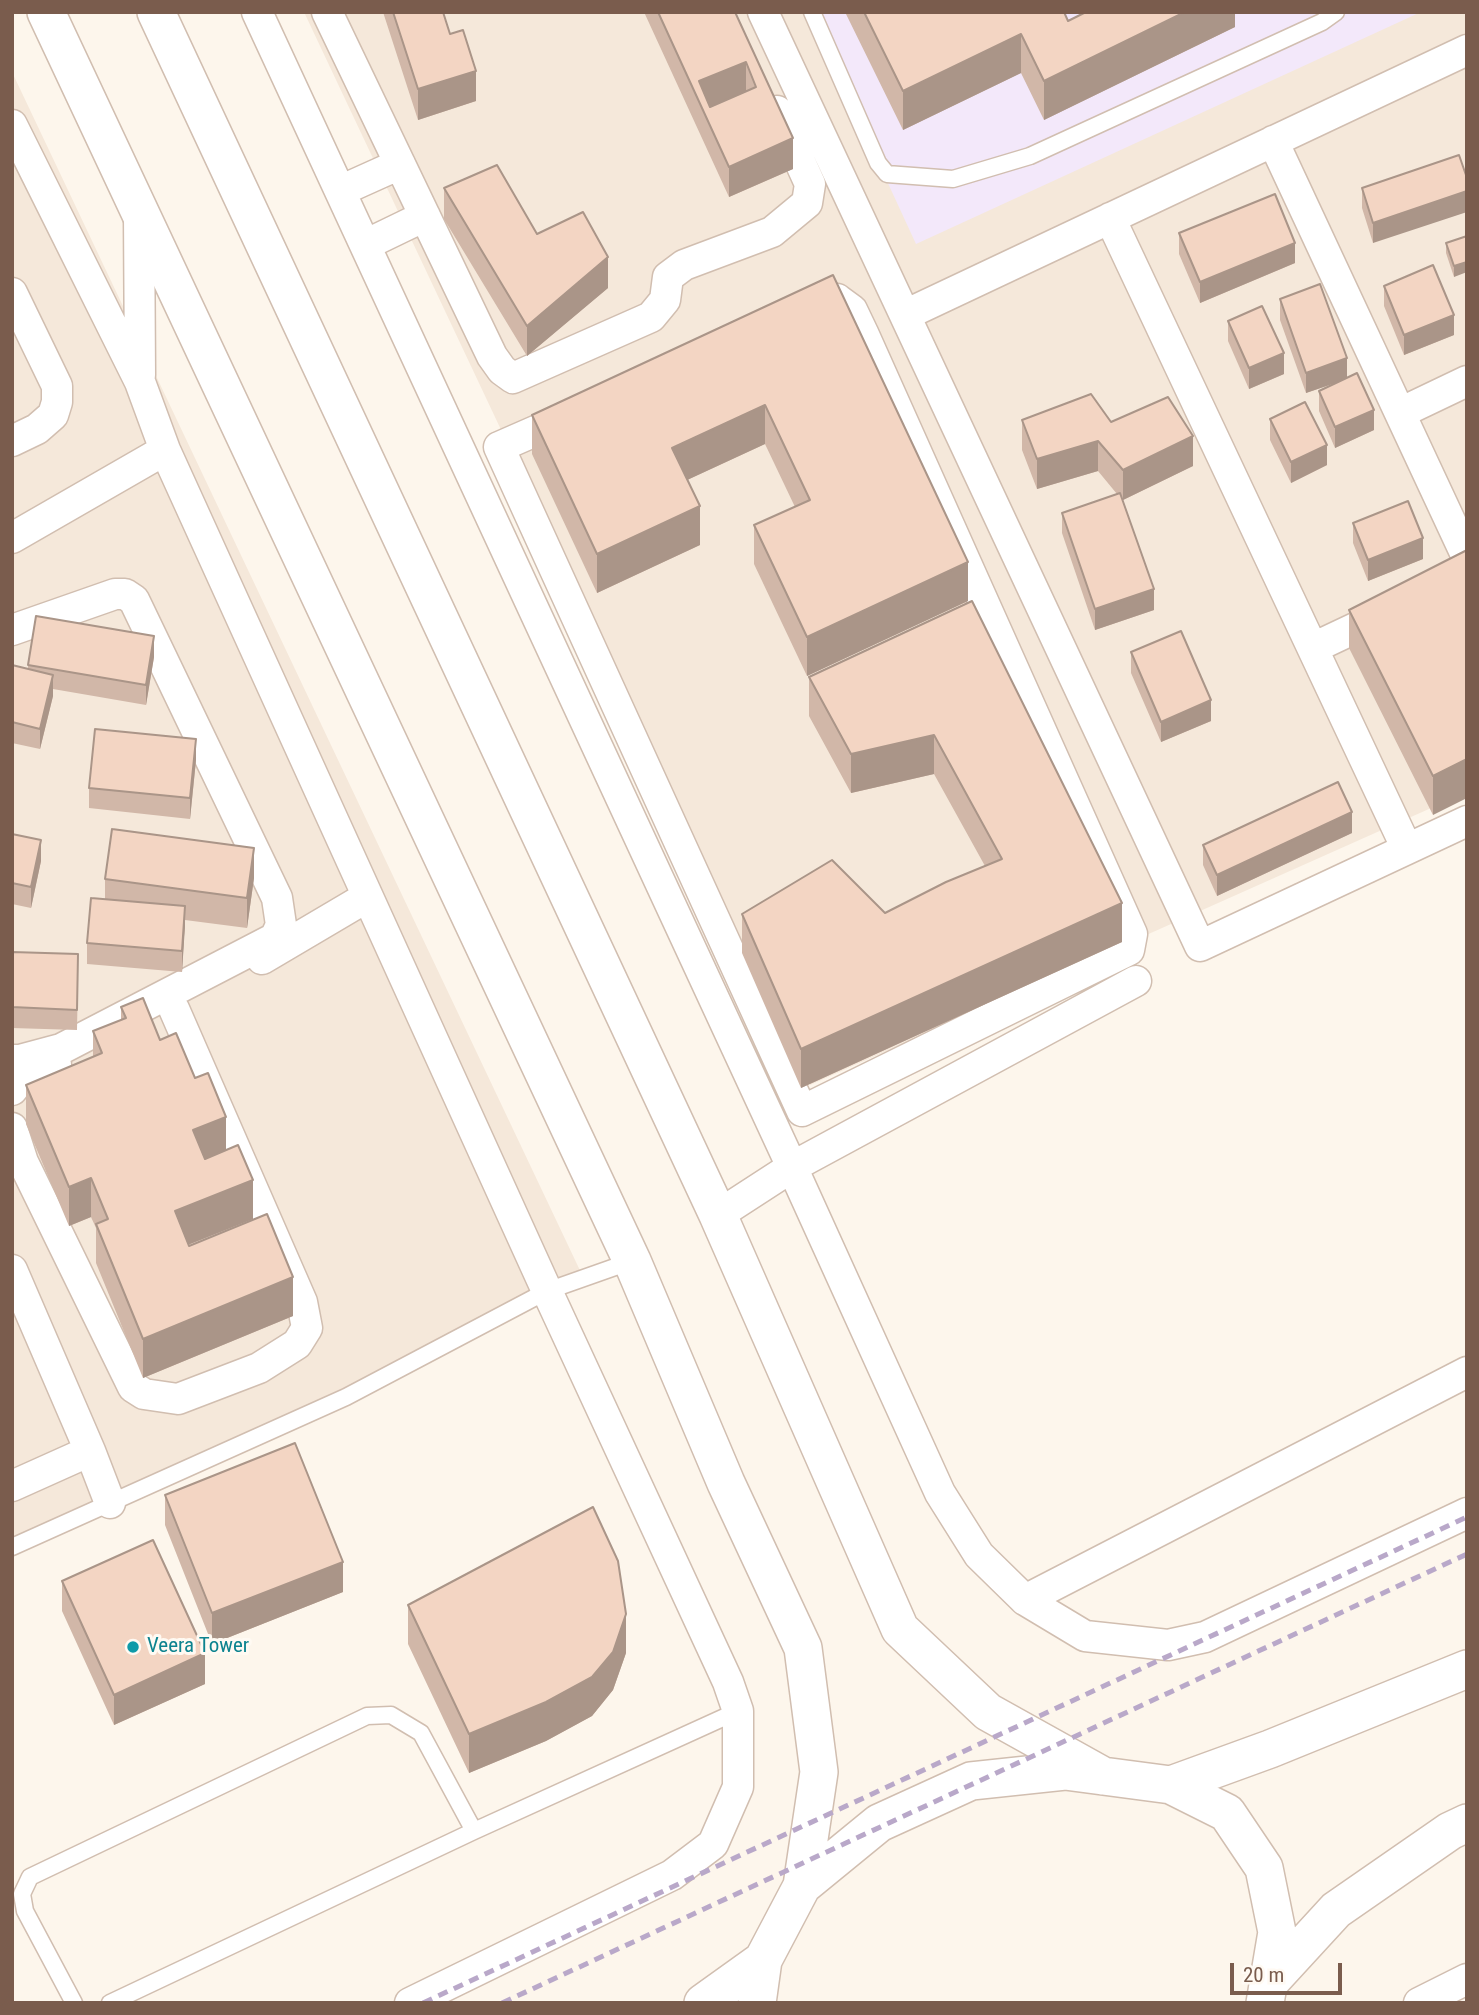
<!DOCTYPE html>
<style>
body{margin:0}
#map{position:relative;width:1479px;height:2015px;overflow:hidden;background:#fdf6ec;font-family:"Roboto Condensed",sans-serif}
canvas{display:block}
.frame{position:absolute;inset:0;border:14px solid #7a5c4d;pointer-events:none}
.scale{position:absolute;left:1230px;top:1963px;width:112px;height:32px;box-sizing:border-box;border:4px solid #7a5c4d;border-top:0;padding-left:9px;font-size:21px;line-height:24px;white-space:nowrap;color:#7a5c4d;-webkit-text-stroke:5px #fffaf3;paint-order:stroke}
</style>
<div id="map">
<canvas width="1479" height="2015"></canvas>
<div class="frame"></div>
<div class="scale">20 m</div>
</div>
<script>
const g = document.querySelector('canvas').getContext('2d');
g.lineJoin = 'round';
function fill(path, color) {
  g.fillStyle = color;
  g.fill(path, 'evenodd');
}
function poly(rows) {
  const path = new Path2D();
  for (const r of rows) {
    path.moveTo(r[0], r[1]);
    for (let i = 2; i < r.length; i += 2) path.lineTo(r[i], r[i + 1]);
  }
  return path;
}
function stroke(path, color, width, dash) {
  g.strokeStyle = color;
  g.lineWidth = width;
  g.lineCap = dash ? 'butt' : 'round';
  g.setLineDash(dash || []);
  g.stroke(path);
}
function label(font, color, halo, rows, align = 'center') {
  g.font = font + ' "Roboto Condensed",sans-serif';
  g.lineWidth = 6;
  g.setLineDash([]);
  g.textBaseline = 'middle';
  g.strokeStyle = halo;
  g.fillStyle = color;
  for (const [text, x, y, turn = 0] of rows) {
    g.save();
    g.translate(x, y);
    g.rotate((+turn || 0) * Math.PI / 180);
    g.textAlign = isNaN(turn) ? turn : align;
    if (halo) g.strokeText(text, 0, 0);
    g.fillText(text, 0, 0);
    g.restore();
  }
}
fill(poly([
 [304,12,1467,12,1467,792,810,1085],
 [12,72,585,1281,12,1539]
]), '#f5e8da');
fill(poly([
 [809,12,1421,12,916,244]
]), '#f3e8fa');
const service = poly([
 [812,12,878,163,887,174,953,179,1030,156,1322,22,1336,12],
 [12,1547,346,1397,547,1291,632,1261],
 [74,2003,25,1911,22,1894,30,1877,367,1716,391,1715,421,1733,474,1831],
 [110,2003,474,1831,738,1711]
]);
const minor = poly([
 [257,12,792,1167,940,1493,979,1555,1025,1600,1085,1636,1168,1645,1205,1637,1467,1513],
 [327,12,492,356,502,370,513,378,651,317,665,300,668,277,684,265,772,232,807,203,810,184,777,111],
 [763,12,1200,946,1467,821],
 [12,125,140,382,165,450,547,1291,728,1682,738,1711,738,1787,713,1844,672,1875,410,2003],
 [1273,141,1467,557],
 [340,191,400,164],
 [139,215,140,375],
 [1110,218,1407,849],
 [365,245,425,216],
 [12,293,57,386,57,402,53,415,37,429,12,441],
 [837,299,852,310,863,333,1132,934,1129,950,802,1111,499,447,837,299],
 [905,315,1467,50],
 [1400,413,1467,381],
 [12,538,165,450],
 [12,630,115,594,125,594,134,600,277,898,281,925,275,938,61,1049,20,1060,12,1060],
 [1313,648,1385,614],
 [262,959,367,897],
 [12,1090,19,1081,56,1065],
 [12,1128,23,1162,133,1387,144,1394,178,1399,259,1368,297,1344,307,1328,302,1302,174,1009],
 [718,1215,792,1167,1136,981],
 [12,1270,90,1451],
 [12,1486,90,1451,110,1503],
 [1025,1600,1467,1372],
 [1419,2003,1467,1979]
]);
const tertiary = poly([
 [46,12,632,1261,726,1483,803,1648,819,1772,802,1886],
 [156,12,718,1215,900,1629,988,1712,1103,1776],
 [1171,1785,1270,1749,1467,1669],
 [1268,1984,1336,1910,1450,1831,1467,1823],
 [703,2003,763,1960],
 [757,2003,763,1960,802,1886,879,1823,971,1781,1065,1771,1171,1785,1227,1813,1264,1868,1277,1932,1265,2003]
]);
stroke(service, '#d1beb0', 19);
stroke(minor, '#d1beb0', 33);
stroke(tertiary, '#d1beb0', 40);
stroke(service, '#fff', 16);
stroke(minor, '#fff', 30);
stroke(tertiary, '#fff', 37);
stroke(poly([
 [423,2003,1467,1517],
 [502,2003,1467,1554]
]), '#b9a8c9', 5, [10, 7]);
fill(poly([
 [383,12,443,12,450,34,476,101,418,120],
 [644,12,735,12,793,169,729,197],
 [845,12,1064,12,1068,21,1235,12,1235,27,1044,120,1021,73,903,130],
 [1459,155,1373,243,1362,208,1362,188],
 [444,188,537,234,608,288,527,356,444,219],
 [1179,233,1295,263,1200,303,1179,254],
 [1467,236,1454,277,1446,253,1446,243],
 [833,275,968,601,807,676,754,564,754,525,795,507,765,444,687,480,700,545,597,593,532,454,532,415],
 [1384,286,1454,335,1404,355,1384,306],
 [1280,299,1347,378,1374,430,1335,448,1319,411,1319,391,1341,381,1306,393,1280,320],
 [1228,321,1284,374,1249,389,1228,341],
 [1270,419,1327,465,1291,483,1270,440],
 [1022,420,1111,422,1193,466,1123,500,1154,610,1095,630,1062,533,1062,513,1117,494,1098,471,1037,489,1022,450],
 [1353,523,1423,559,1368,581,1353,543],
 [1467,550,1433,815,1349,648,1349,610],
 [972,601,1122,942,801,1088,742,953,742,914,885,913,985,866,934,774,851,793,809,716,809,677],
 [1131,652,1211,721,1161,742,1131,673],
 [154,657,146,705,53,689,53,696,40,749,12,743,12,665,28,669,28,665],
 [196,760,190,819,89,808,89,788],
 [1352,833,1217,896,1203,865,1203,845],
 [12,834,41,861,31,908,12,904],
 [254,878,247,928,185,920,182,972,87,964,87,943,105,899,105,879],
 [12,952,78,975,77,1030,12,1028],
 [121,1007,160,1040,195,1078,226,1150,253,1219,188,1245,293,1316,143,1378,96,1263,96,1228,91,1217,69,1226,26,1124,26,1085,93,1057,93,1031,121,1020],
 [165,1495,343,1592,212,1644,165,1525],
 [62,1581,205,1684,114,1725,62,1611],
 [408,1605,626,1653,613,1690,592,1716,546,1741,469,1773,408,1644]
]), '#d1b7a8');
fill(poly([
 [1185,12,1235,12,1235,27,1044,120,1044,81],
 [1021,34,1021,73,903,130,903,91],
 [746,62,746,92,703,110,699,81],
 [476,71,476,101,418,120,418,89],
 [793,138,793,169,729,197,729,167],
 [1467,191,1467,212,1373,243,1373,223],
 [1295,243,1295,263,1200,303,1200,282],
 [608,257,608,288,527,356,527,326],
 [1467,262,1467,272,1454,277,1454,266],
 [1454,315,1454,335,1404,355,1404,335],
 [1284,353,1284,374,1249,389,1249,368],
 [1347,358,1347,379,1306,393,1306,373],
 [765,405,765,444,672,487,672,448],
 [1374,410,1374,430,1335,448,1335,427],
 [1193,436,1193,466,1123,500,1123,470],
 [1098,441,1098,471,1037,489,1037,459],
 [1327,445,1327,465,1291,483,1291,462],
 [700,506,700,545,597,593,597,554],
 [1423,538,1423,559,1368,581,1368,560],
 [968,562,968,601,807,676,807,637],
 [1154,589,1154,610,1095,630,1095,609],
 [154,636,154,657,146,705,146,685],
 [53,675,53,696,40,749,40,729],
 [1211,700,1211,721,1161,742,1161,722],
 [934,735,934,774,851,793,851,754],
 [196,739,196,760,190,819,190,798],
 [1467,759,1467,798,1433,815,1433,776],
 [1352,812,1352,833,1217,896,1217,875],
 [41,840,41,861,31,908,31,887],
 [254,848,254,878,247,928,247,898],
 [1122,903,1122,942,801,1088,801,1049],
 [185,906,185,926,182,972,182,951],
 [226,1117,226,1156,193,1169,193,1130],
 [91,1178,91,1217,69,1226,69,1187],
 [253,1180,253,1219,175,1250,175,1211],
 [293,1277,293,1316,143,1378,143,1339],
 [343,1562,343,1592,212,1644,212,1613],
 [626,1614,626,1653,613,1690,592,1716,546,1741,469,1773,469,1734],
 [205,1653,205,1684,114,1725,114,1695]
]), '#aa9588');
const building = poly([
 [393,12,443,12,450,34,463,30,476,71,418,89,393,12],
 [658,12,735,12,793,138,729,167,658,12],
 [746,62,756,87,710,107,699,81,746,62],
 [864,12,1064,12,1068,21,1086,12,1185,12,1044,81,1021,34,903,91,864,12],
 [1459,155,1467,178,1467,191,1373,223,1362,188,1459,155],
 [497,165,537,234,583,212,608,257,527,326,444,188,497,165],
 [1275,194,1295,243,1200,282,1179,233,1275,194],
 [1467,236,1467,262,1454,266,1446,243,1467,236],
 [1433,265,1454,315,1404,335,1384,286,1433,265],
 [833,275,968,562,807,637,754,525,810,500,765,405,672,448,700,506,597,554,532,415,833,275],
 [1320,284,1347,358,1306,373,1280,299,1320,284],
 [1262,306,1284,353,1249,368,1228,321,1262,306],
 [1357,373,1374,410,1335,427,1319,391,1357,373],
 [1091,394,1111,422,1168,397,1193,436,1123,470,1098,441,1037,459,1022,420,1091,394],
 [1305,402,1327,445,1291,462,1270,419,1305,402],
 [1120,493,1154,589,1095,609,1062,513,1120,493],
 [1408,501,1423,538,1368,560,1353,523,1408,501],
 [1467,550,1467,759,1433,776,1349,610,1467,550],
 [972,601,1122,903,801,1049,742,914,832,860,885,913,946,882,1002,859,934,735,851,754,809,677,972,601],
 [36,616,154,636,146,685,28,665,36,616],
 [1181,631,1211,700,1161,722,1131,652,1181,631],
 [12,665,53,675,40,729,12,722,12,665],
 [95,729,196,739,190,798,89,788,95,729],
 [1338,782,1352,812,1217,875,1203,845,1338,782],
 [112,829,254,848,247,898,105,879,112,829],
 [12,834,41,840,31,887,12,883,12,834],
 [91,898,185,906,182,951,87,943,91,898],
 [12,952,78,954,77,1010,12,1007,12,952],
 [143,998,160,1040,176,1033,195,1078,208,1073,226,1117,193,1130,205,1159,238,1145,253,1180,175,1211,189,1246,267,1214,293,1277,143,1339,96,1224,108,1219,91,1178,69,1187,26,1085,102,1053,93,1031,126,1018,121,1007,143,998],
 [295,1443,343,1562,212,1613,165,1495,295,1443],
 [593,1507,618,1561,626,1614,613,1652,592,1677,546,1702,469,1734,408,1605,593,1507],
 [153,1540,205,1653,114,1695,62,1581,153,1540]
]);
fill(building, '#f3d5c3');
stroke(building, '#aa9588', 2);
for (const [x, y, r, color] of [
 [133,1647,7,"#0f9aa8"]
]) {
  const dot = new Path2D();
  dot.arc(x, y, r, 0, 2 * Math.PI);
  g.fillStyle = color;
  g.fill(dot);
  stroke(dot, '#fffaf3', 2.5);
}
label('21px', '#0d838f', '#fffaf3', [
 ["Veera Tower",147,1647]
], 'left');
</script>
